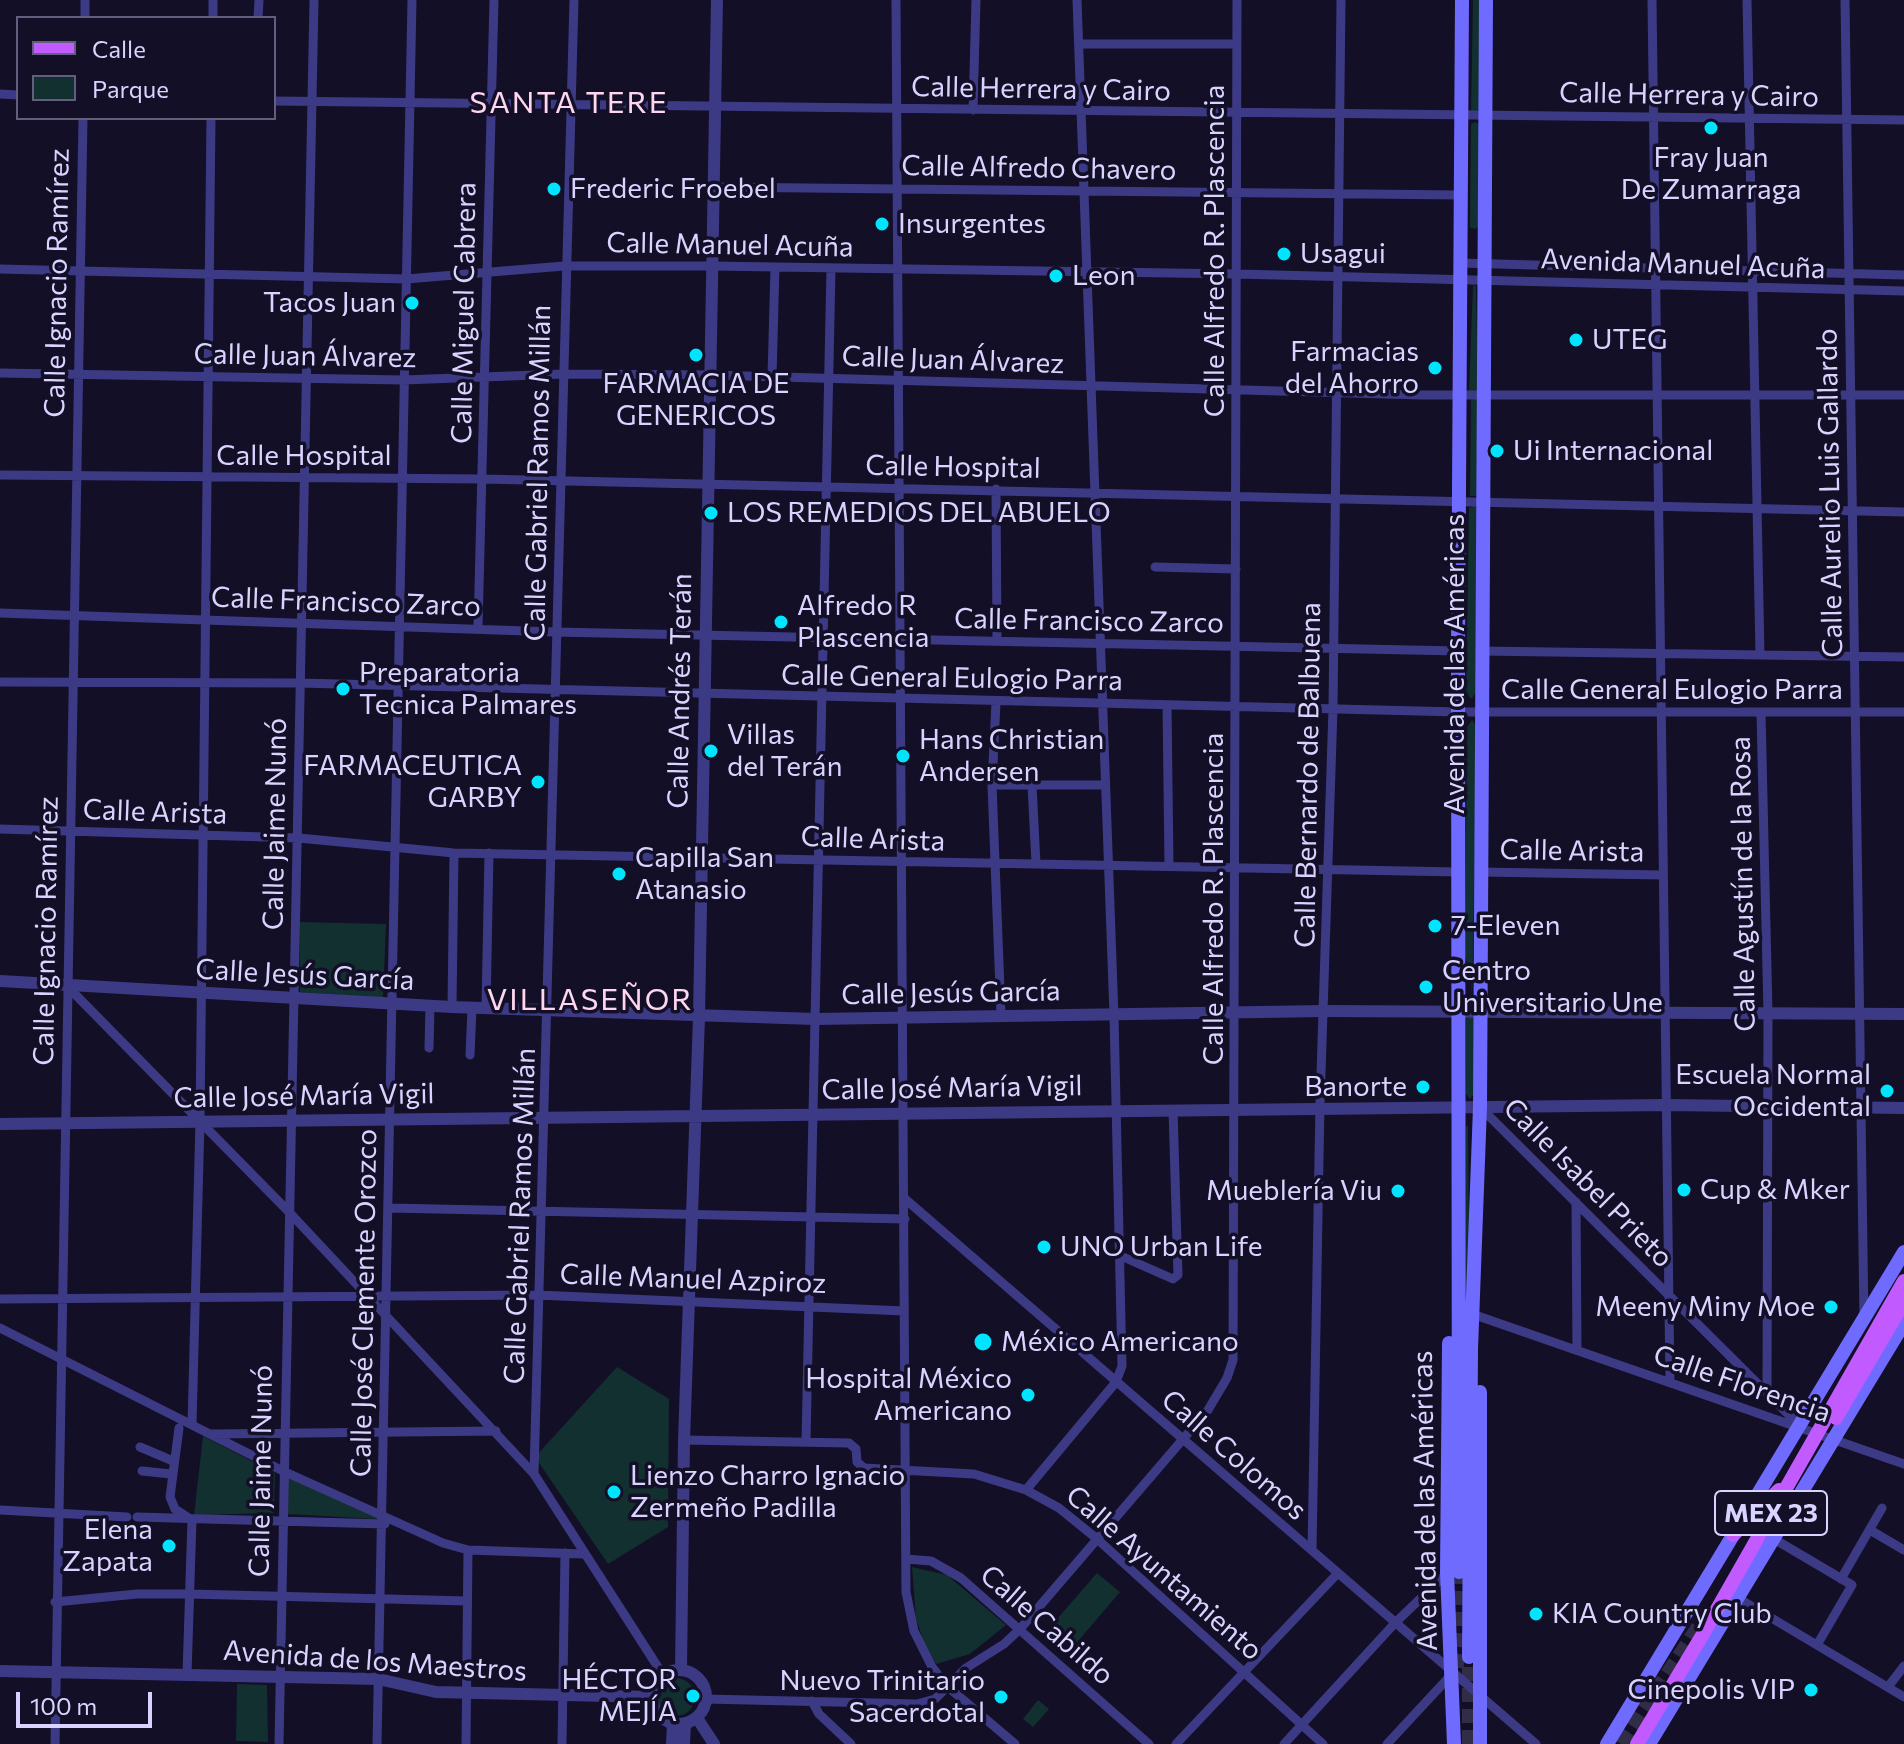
<!DOCTYPE html>
<meta charset="utf-8">
<style>
body{margin:0}
#map{position:relative;width:1904px;height:1744px;overflow:hidden;background:#130f26;font-family:Commissioner,sans-serif}
canvas{display:block}
.legend{position:absolute;left:16px;top:16px;width:260px;height:104px;box-sizing:border-box;background:#130f26;border:2px solid #625e7d;margin:0;padding:10px 14px;list-style:none;font-size:24px;color:#d9d4ff}
.legend li{display:flex;align-items:center;gap:16px;height:40px}
.legend b{width:40px;border:2px solid #625e7d}
.scale{position:absolute;left:16px;top:1692px;width:136px;height:36px;box-sizing:border-box;border:4px solid #d9d4ff;border-top:0;padding-left:10px;font-size:24px;line-height:28px;white-space:nowrap;color:#d9d4ff;-webkit-text-stroke:6px #130f26;paint-order:stroke}
</style>
<div id="map">
<canvas width="1904" height="1744"></canvas>
<ul class="legend">
<li><b style="height:10px;background:#c25bff"></b>Calle</li>
<li><b style="height:22px;background:#12302f"></b>Parque</li>
</ul>
<div class="scale">100 m</div>
</div>
<script>
const g = document.querySelector('canvas').getContext('2d');
g.lineJoin = 'round';
function fill(path, color) {
  g.fillStyle = color;
  g.fill(path, 'evenodd');
}
function poly(rows) {
  const path = new Path2D();
  for (const r of rows) {
    if (r.length === 3) {
      path.moveTo(r[0] + r[2], r[1]);
      path.arc(r[0], r[1], r[2], 0, 2 * Math.PI);
      continue;
    }
    path.moveTo(r[0], r[1]);
    for (let i = 2; i < r.length; i += 2) path.lineTo(r[i], r[i + 1]);
  }
  return path;
}
function stroke(path, color, width, dash) {
  g.strokeStyle = color;
  g.lineWidth = width;
  g.lineCap = dash ? 'butt' : 'round';
  g.setLineDash(dash || []);
  g.stroke(path);
}
function label(font, color, halo, rows, align = 'center') {
  g.font = font + ' Commissioner,sans-serif';
  g.lineWidth = 7;
  g.setLineDash([]);
  g.textBaseline = 'middle';
  g.strokeStyle = halo;
  g.fillStyle = color;
  for (const [text, x, y, turn = 0] of rows) {
    g.save();
    g.translate(x, y);
    g.rotate((+turn || 0) * Math.PI / 180);
    g.textAlign = isNaN(turn) ? turn : align;
    if (halo) g.strokeText(text, 0, 0);
    g.fillText(text, 0, 0);
    g.restore();
  }
}
fill(poly([
 [1473,0,1480,0,1479,109,1475,113,1471,111],
 [1475,122,1479,124,1479,227,1474,229,1470,227,1471,124],
 [1473,285,1476,286,1478,391,1469,393],
 [1471,398,1479,398,1477,496,1470,496],
 [1474,505,1478,508,1476,693,1471,699,1466,692,1469,508],
 [1472,720,1477,727,1472,1002,1471,972,1465,956,1467,727],
 [300,922,386,924,383,998,300,992],
 [1470,1016,1474,1018,1474,1094,1470,1099,1466,1094,1466,1019],
 [1468,1125,1470,1338,1466,1338,1466,1127],
 [617,1367,669,1399,668,1527,608,1564,535,1457],
 [203,1436,275,1473,274,1513,194,1515],
 [287,1477,378,1516,378,1519,287,1514],
 [912,1567,947,1575,1006,1625,970,1654,936,1664,923,1640,916,1618],
 [1097,1573,1120,1592,1073,1647,1050,1627],
 [676,1697,19],
 [237,1684,267,1685,268,1742,236,1741],
 [1038,1700,1049,1709,1033,1727,1023,1719]
]), '#12302f');
stroke(poly([
 [1457,1668,1459,1572],
 [1469,1744,1469,1657]
]), '#312d47', 14, [14, 7]);
stroke(poly([
 [1621,1744,1713,1604]
]), '#312d47', 14, [14, 7]);
stroke(poly([
 [896,0,906,1592,914,1631,932,1667,948,1687,1015,1744],
 [1652,0,1670,1382],
 [1747,0,1760,655],
 [1845,0,1864,1318],
 [85,18,85,0],
 [213,18,213,0],
 [258,18,259,0],
 [1079,44,1237,44],
 [0,94,18,95],
 [274,101,1904,120],
 [973,110,976,0],
 [713,187,1460,195],
 [1460,263,1904,275],
 [0,269,406,279,564,266,711,266,1237,274,1904,291],
 [0,373,403,380,563,374,709,375,1422,395,1904,395],
 [772,377,775,267],
 [0,475,483,479,1904,512],
 [996,489,997,640],
 [1155,567,1236,569],
 [0,613,555,632,1458,651],
 [478,627,494,0],
 [1481,651,1904,657],
 [0,682,299,683,1458,712,1904,712],
 [996,702,992,785,1001,1015],
 [1167,705,1169,866],
 [1761,713,1768,1013,1767,1391],
 [992,785,1104,785],
 [1032,785,1036,864],
 [0,829,299,838,454,853,1459,872],
 [1480,872,1663,875],
 [66,985,289,1212,534,1474,663,1675],
 [452,1007,454,853],
 [486,1008,489,853],
 [429,1048,430,1006],
 [470,1055,472,1008],
 [1480,1107,1798,1424],
 [904,1198,1536,1744],
 [1576,1202,1577,1350],
 [390,1208,905,1219],
 [1121,1256,1173,1279,1178,1275,1173,1110],
 [0,1299,537,1295,904,1311],
 [1475,1315,1904,1464],
 [0,1328,283,1471,443,1543,468,1550,583,1554],
 [192,1424,200,1121,211,118],
 [179,1428,170,1497,175,1509,192,1520],
 [212,1434,496,1431],
 [684,1440,849,1443,856,1449,857,1462,864,1468,974,1474,1026,1490,1059,1508,1096,1538,1323,1744],
 [806,1441,831,269],
 [140,1447,173,1461],
 [142,1471,171,1474],
 [534,1474,574,0],
 [1026,1490,1116,1382,1122,1366,1114,1015,1077,0],
 [0,1510,127,1517],
 [137,1517,385,1524],
 [1870,1530,1904,1550],
 [1774,1539,1852,1585,1817,1645],
 [1312,1550,1320,1103,1333,709,1341,0],
 [906,1559,931,1561,961,1578,1149,1744],
 [1841,1579,1882,1508],
 [1738,1598,1904,1697],
 [55,1602,137,1594,189,1594,467,1601],
 [187,1674,192,1520],
 [1888,1687,1904,1666],
 [706,1699,917,1704,935,1699,966,1668,1004,1644,1020,1629,1208,1410,1227,1378,1233,1360,1237,0],
 [812,1701,819,1714,851,1744],
 [55,1744,83,118],
 [279,1744,314,0],
 [377,1744,412,0],
 [466,1744,468,1550],
 [562,1744,565,1553],
 [1176,1744,1338,1573],
 [1284,1744,1395,1623,1447,1573],
 [1387,1744,1451,1675]
]), '#3d3a85', 9);
stroke(poly([
 [0,981,452,1007,815,1019,1324,1011,1904,1014],
 [0,1124,1666,1105,1904,1108],
 [679,1697,27],
 [681,1670,684,1440,699,1017,717,0],
 [0,1671,378,1679,436,1692,651,1697],
 [697,1718,714,1744],
 [672,1744,673,1724],
 [684,1744,685,1724]
]), '#3d3a85', 12);
stroke(poly([
 [1449,1343,1447,1572,1454,1744],
 [1480,1392,1480,1744],
 [1459,1572,1458,651,1462,0],
 [1469,1657,1471,1349,1480,1107,1486,0],
 [1607,1744,1904,1252],
 [1649,1744,1904,1323]
]), '#6f6bff', 14);
stroke(poly([
 [1836,1418,1904,1302],
 [1733,1535,1779,1490],
 [1637,1744,1703,1634,1904,1281]
]), '#c25bff', 14);
for (const [x, y, r, color] of [
 [1711,128,8,"#00e5ff"],
 [554,189,8,"#00e5ff"],
 [882,224,8,"#00e5ff"],
 [1284,254,8,"#00e5ff"],
 [1056,276,8,"#00e5ff"],
 [412,303,8,"#00e5ff"],
 [1576,340,8,"#00e5ff"],
 [696,355,8,"#00e5ff"],
 [1435,368,8,"#00e5ff"],
 [1497,451,8,"#00e5ff"],
 [711,513,8,"#00e5ff"],
 [781,622,8,"#00e5ff"],
 [343,689,8,"#00e5ff"],
 [711,751,8,"#00e5ff"],
 [903,756,8,"#00e5ff"],
 [538,782,8,"#00e5ff"],
 [619,874,8,"#00e5ff"],
 [1435,926,8,"#00e5ff"],
 [1426,987,8,"#00e5ff"],
 [1423,1087,8,"#00e5ff"],
 [1887,1091,8,"#00e5ff"],
 [1684,1190,8,"#00e5ff"],
 [1398,1191,8,"#00e5ff"],
 [1044,1247,8,"#00e5ff"],
 [1831,1307,8,"#00e5ff"],
 [983,1342,10,"#00e5ff"],
 [1028,1395,8,"#00e5ff"],
 [614,1492,8,"#00e5ff"],
 [169,1546,8,"#00e5ff"],
 [1536,1614,8,"#00e5ff"],
 [1811,1690,8,"#00e5ff"],
 [693,1696,8,"#00e5ff"],
 [1001,1697,8,"#00e5ff"]
]) {
  const dot = new Path2D();
  dot.arc(x, y, r, 0, 2 * Math.PI);
  g.fillStyle = color;
  g.fill(dot);
  stroke(dot, '#130f26', 3);
}
for (const [x, y, w] of [
 [1771,1513,112]
]) {
  const box = new Path2D();
  box.roundRect(x - w / 2, y - 22, w, 44, 6);
  g.fillStyle = '#130f26';
  g.fill(box);
  stroke(box, '#d9d4ff', 2);
}
label('bold 26px', '#d9d4ff', null, [
 ["MEX 23",1771,1513]
]);
label('28px', '#d9d4ff', '#130f26', [
 ["Calle Herrera y Cairo",1041,89,1],
 ["Calle Herrera y Cairo",1689,95,1],
 ["Calle Alfredo Chavero",1039,168,1],
 ["Calle Manuel Acuña",730,245,1],
 ["Calle Alfredo R. Plascencia",1215,251,-90],
 ["Avenida Manuel Acuña",1683,264,2],
 ["Calle Ignacio Ramírez",57,283,-89],
 ["Calle Miguel Cabrera",464,313,-89],
 ["Calle Juan Álvarez",305,356,1],
 ["Calle Juan Álvarez",953,360,2],
 ["Calle Hospital",304,456],
 ["Calle Hospital",953,467,1],
 ["Calle Gabriel Ramos Millán",538,473,-89],
 ["Calle Aurelio Luis Gallardo",1830,493,-91],
 ["Calle Francisco Zarco",346,602,2],
 ["Calle Francisco Zarco",1089,621,1],
 ["Avenida de las Américas",1455,664,-90],
 ["Calle General Eulogio Parra",952,678,1],
 ["Calle General Eulogio Parra",1672,690],
 ["Calle Andrés Terán",680,691,-89],
 ["Calle Bernardo de Balbuena",1308,775,-89],
 ["Calle Arista",155,812,2],
 ["Calle Jaime Nunó",275,824,-89],
 ["Calle Arista",873,839,2],
 ["Calle Arista",1572,851,1],
 ["Calle Agustín de la Rosa",1743,884,-91],
 ["Calle Alfredo R. Plascencia",1214,899,-90],
 ["Calle Ignacio Ramírez",46,931,-89],
 ["Calle Jesús García",305,975,3],
 ["Calle Jesús García",951,993,-1],
 ["Calle José María Vigil",952,1088,-1],
 ["Calle José María Vigil",304,1096,-1],
 ["Calle Isabel Prieto",1588,1183,45],
 ["Calle Gabriel Ramos Millán",520,1216,-88],
 ["Calle Manuel Azpiroz",693,1279,2],
 ["Calle José Clemente Orozco",364,1303,-89],
 ["Calle Florencia",1742,1384,19],
 ["Calle Colomos",1234,1455,41],
 ["Calle Jaime Nunó",261,1471,-89],
 ["Avenida de las Américas",1425,1501,-91],
 ["Calle Ayuntamiento",1164,1573,41],
 ["Calle Cabildo",1047,1625,41],
 ["Avenida de los Maestros",375,1661,4]
]);
label('28px', '#d9d4ff', '#130f26', [
 ["Fray Juan",1711,158,"center"],
 ["De Zumarraga",1711,190,"center"],
 ["Frederic Froebel",570,189],
 ["Insurgentes",898,224],
 ["Usagui",1300,254],
 ["Leon",1072,276],
 ["Tacos Juan",396,303,"right"],
 ["UTEG",1592,340],
 ["Farmacias",1419,352,"right"],
 ["del Ahorro",1419,384,"right"],
 ["FARMACIA DE",696,384,"center"],
 ["GENERICOS",696,416,"center"],
 ["Ui Internacional",1513,451],
 ["LOS REMEDIOS DEL ABUELO",727,513],
 ["Alfredo R",797,606],
 ["Plascencia",797,638],
 ["Preparatoria",359,673],
 ["Tecnica Palmares",359,705],
 ["Villas",727,735],
 ["del Terán",727,767],
 ["Hans Christian",919,740],
 ["Andersen",919,772],
 ["FARMACEUTICA",522,766,"right"],
 ["GARBY",522,798,"right"],
 ["Capilla San",635,858],
 ["Atanasio",635,890],
 ["7-Eleven",1451,926],
 ["Centro",1442,971],
 ["Universitario Une",1442,1003],
 ["Escuela Normal",1871,1075,"right"],
 ["Occidental",1871,1107,"right"],
 ["Banorte",1407,1087,"right"],
 ["Cup & Mker",1700,1190],
 ["Mueblería Viu",1382,1191,"right"],
 ["UNO Urban Life",1060,1247],
 ["Meeny Miny Moe",1815,1307,"right"],
 ["México Americano",1001,1342],
 ["Hospital México",1012,1379,"right"],
 ["Americano",1012,1411,"right"],
 ["Lienzo Charro Ignacio",630,1476],
 ["Zermeño Padilla",630,1508],
 ["Elena",153,1530,"right"],
 ["Zapata",153,1562,"right"],
 ["KIA Country Club",1552,1614],
 ["HÉCTOR",677,1680,"right"],
 ["MEJÍA",677,1712,"right"],
 ["Nuevo Trinitario",985,1681,"right"],
 ["Sacerdotal",985,1713,"right"],
 ["Cinepolis VIP",1795,1690,"right"]
], 'left');
g.letterSpacing = '2px';
label('30px', '#ffd6f0', '#130f26', [
 ["SANTA TERE",569,103],
 ["VILLASEÑOR",590,1000]
]);
g.letterSpacing = '0px';
</script>
